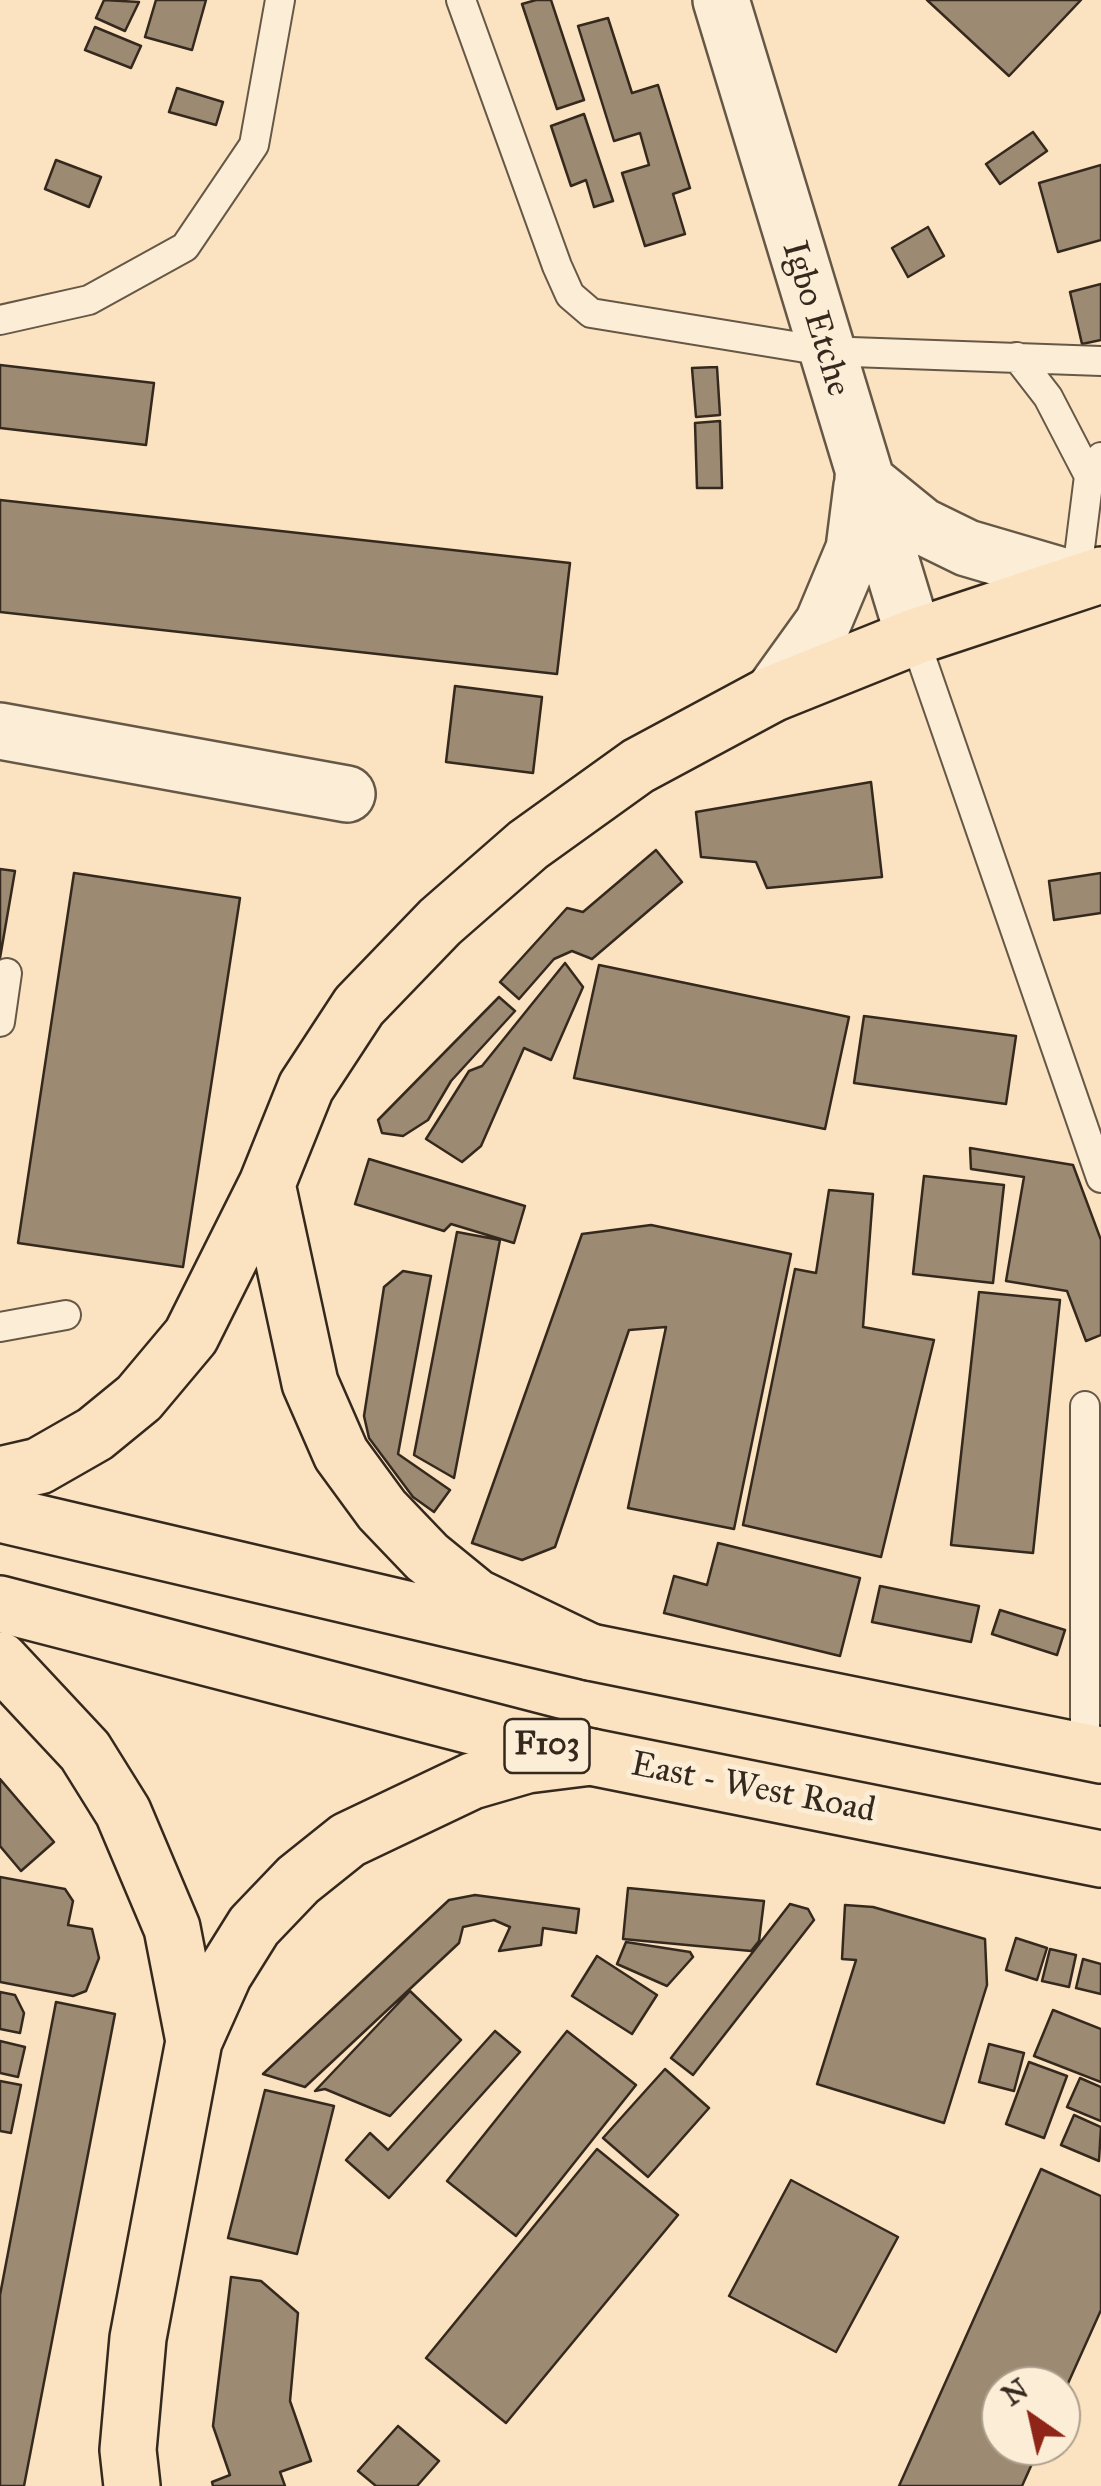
<!DOCTYPE html>
<style>
body{margin:0}
#map{position:relative;width:1101px;height:2486px;overflow:hidden;background:#fbe3c1;font-family:"IM FELL Great Primer",serif}
canvas{display:block}
.north{position:absolute;left:981px;top:2366px;width:100px;height:100px;box-sizing:border-box;background:#fcedd7;border:2px solid #ac9f8d;border-radius:50%;rotate:326deg;font-size:28px;font-weight:700;line-height:40px;text-align:center;color:#35291e}
.north::after{content:'';display:block;margin:auto;width:35px;height:45px;background:#8f2418;clip-path:polygon(50% 0,100% 100%,50% 72%,0 100%)}
</style>
<div id="map">
<canvas width="1101" height="2486"></canvas>
<div class="north">N</div>
</div>
<script>
const g = document.querySelector('canvas').getContext('2d');
g.lineJoin = 'round';
function fill(path, color) {
  g.fillStyle = color;
  g.fill(path, 'evenodd');
}
function poly(rows) {
  const path = new Path2D();
  for (const r of rows) {
    path.moveTo(r[0], r[1]);
    for (let i = 2; i < r.length; i += 2) path.lineTo(r[i], r[i + 1]);
  }
  return path;
}
function stroke(path, color, width, dash) {
  g.strokeStyle = color;
  g.lineWidth = width;
  g.lineCap = dash ? 'butt' : 'round';
  g.setLineDash(dash || []);
  g.stroke(path);
}
function label(font, color, halo, rows, align = 'center') {
  g.font = font + ' "IM FELL Great Primer",serif';
  g.lineWidth = 10;
  g.setLineDash([]);
  g.textBaseline = 'middle';
  g.strokeStyle = halo;
  g.fillStyle = color;
  for (const [text, x, y, turn = 0] of rows) {
    g.save();
    g.translate(x, y);
    g.rotate((+turn || 0) * Math.PI / 180);
    g.textAlign = isNaN(turn) ? turn : align;
    if (halo) g.strokeText(text, 0, 0);
    g.fillText(text, 0, 0);
    g.restore();
  }
}
const building = poly([
 [104,0,139,2,125,31,96,18,104,0],
 [156,0,206,0,192,50,145,37,156,0],
 [536,0,551,0,584,100,557,109,522,4,536,0],
 [927,0,1081,0,1009,76,927,0],
 [608,18,632,93,658,85,690,188,673,194,685,234,645,246,622,173,649,165,640,133,614,141,578,26,608,18],
 [95,27,141,46,131,68,85,50,95,27],
 [177,88,223,102,216,125,169,112,177,88],
 [584,114,613,201,594,207,586,180,571,186,551,126,584,114],
 [1033,132,1047,151,1000,184,986,164,1033,132],
 [56,160,101,177,89,207,45,189,56,160],
 [1101,165,1101,240,1058,252,1039,183,1101,165],
 [928,227,944,256,908,277,892,248,928,227],
 [1101,284,1101,340,1082,344,1070,292,1101,284],
 [0,365,154,383,146,445,0,428,0,365],
 [717,367,720,415,696,417,692,368,717,367],
 [720,421,722,488,697,488,695,423,720,421],
 [0,500,570,563,557,674,0,612,0,500],
 [455,686,542,697,533,773,446,762,455,686],
 [871,782,882,877,767,888,756,862,701,857,696,812,871,782],
 [656,850,682,882,592,959,572,951,554,959,519,999,500,982,567,908,583,912,656,850],
 [0,869,15,871,0,958,0,869],
 [74,873,240,898,183,1267,18,1243,74,873],
 [1101,873,1101,913,1054,920,1049,881,1101,873],
 [565,963,583,987,551,1060,524,1048,481,1146,462,1162,426,1139,469,1071,482,1066,565,963],
 [599,965,849,1017,825,1129,574,1078,599,965],
 [499,997,515,1011,451,1081,428,1120,403,1136,382,1133,378,1120,499,997],
 [864,1016,1016,1036,1006,1104,854,1083,864,1016],
 [970,1148,1073,1165,1101,1240,1101,1335,1086,1341,1067,1291,1006,1281,1024,1177,971,1169,970,1148],
 [369,1159,525,1206,514,1243,451,1224,444,1231,355,1204,369,1159],
 [924,1176,1004,1185,993,1283,913,1274,924,1176],
 [829,1190,873,1194,863,1327,934,1340,881,1557,743,1525,795,1269,816,1273,829,1190],
 [651,1225,791,1254,734,1529,628,1508,666,1327,629,1330,555,1547,522,1560,472,1543,582,1234,651,1225],
 [457,1232,500,1240,454,1478,414,1455,457,1232],
 [403,1271,431,1276,398,1454,450,1490,434,1512,413,1497,369,1438,364,1416,384,1287,403,1271],
 [979,1292,1060,1300,1033,1553,951,1545,979,1292],
 [718,1543,860,1578,840,1656,664,1613,674,1576,707,1585,718,1543],
 [880,1586,979,1606,971,1642,872,1622,880,1586],
 [1000,1610,1065,1630,1057,1655,992,1634,1000,1610],
 [0,1779,54,1842,21,1871,0,1846,0,1779],
 [0,1877,65,1889,73,1901,68,1925,92,1929,99,1958,86,1991,73,1996,0,1982,0,1877],
 [628,1888,764,1901,759,1941,751,1951,623,1939,628,1888],
 [475,1895,579,1909,576,1933,543,1928,541,1945,499,1951,510,1927,494,1920,463,1927,459,1943,305,2087,263,2074,449,1900,475,1895],
 [790,1904,808,1909,814,1920,693,2075,671,2058,790,1904],
 [845,1905,873,1907,985,1939,987,1985,944,2123,817,2084,856,1960,842,1959,845,1905],
 [1016,1938,1047,1948,1037,1980,1006,1970,1016,1938],
 [626,1942,690,1952,693,1957,667,1986,617,1964,626,1942],
 [1050,1949,1076,1955,1069,1987,1042,1981,1050,1949],
 [597,1956,657,1995,632,2034,572,1996,597,1956],
 [1083,1959,1101,1964,1101,1994,1076,1988,1083,1959],
 [410,1991,461,2040,390,2116,325,2089,315,2091,410,1991],
 [0,1992,15,1995,24,2013,20,2033,0,2029,0,1992],
 [56,2002,115,2014,24,2486,0,2486,0,2295,56,2002],
 [1053,2010,1101,2029,1101,2082,1034,2056,1053,2010],
 [495,2031,520,2052,389,2198,346,2160,370,2133,388,2150,495,2031],
 [567,2031,636,2085,516,2236,447,2181,567,2031],
 [0,2041,25,2047,18,2077,0,2073,0,2041],
 [989,2044,1024,2053,1014,2091,979,2082,989,2044],
 [1029,2062,1067,2076,1044,2138,1006,2124,1029,2062],
 [665,2069,709,2108,648,2177,603,2138,665,2069],
 [1080,2078,1101,2087,1101,2121,1067,2107,1080,2078],
 [0,2081,21,2085,11,2133,0,2131,0,2081],
 [265,2090,334,2106,297,2254,228,2238,265,2090],
 [1074,2115,1101,2127,1099,2161,1061,2145,1074,2115],
 [597,2149,678,2215,506,2423,426,2358,597,2149],
 [1041,2169,1101,2196,1101,2310,1061,2399,1061,2386,1001,2386,1001,2446,1040,2446,1022,2486,899,2486,1041,2169],
 [791,2180,898,2237,836,2352,729,2296,791,2180],
 [231,2277,261,2281,298,2313,290,2401,311,2461,280,2472,285,2486,213,2486,212,2482,230,2475,213,2426,231,2277],
 [398,2426,439,2461,417,2486,376,2486,358,2471,398,2426]
]);
fill(building, '#9c8a73');
stroke(building, '#35291e', 2.5);
const service = poly([
 [461,0,557,266,570,295,591,313,824,351,1101,361],
 [0,320,89,300,185,247,254,145,280,0],
 [1017,357,1048,397,1089,476],
 [1076,580,1089,476,1101,457],
 [914,637,1101,1178],
 [0,1022,7,973],
 [0,1327,66,1315],
 [1085,1406,1085,1752]
]);
const minor = poly([
 [0,731,347,794]
]);
const tertiary = poly([
 [721,0,914,637],
 [863,478,922,526,967,548,1076,580],
 [772,694,823,623,854,549,862,486]
]);
const primary = poly([
 [0,1514,590,1652,1101,1755],
 [0,1604,591,1757,1101,1859]
]);
const trunk = poly([
 [267,1184,310,1383,341,1454,382,1510,427,1557,476,1597,590,1652],
 [0,1475,39,1466,95,1434,139,1398,191,1336,267,1184,306,1087,359,1006,440,922,528,845,638,766,772,694,914,637,1101,575],
 [0,1660,85,1751,123,1812,172,1928,194,2041],
 [132,2486,128,2450,138,2338,194,2041,224,1974,254,1926,298,1880,348,1840,472,1781,527,1765,591,1757]
]);
stroke(service, '#665847', 32);
stroke(minor, '#665847', 60);
stroke(tertiary, '#665847', 60);
stroke(primary, '#35291e', 60);
stroke(trunk, '#35291e', 60);
stroke(service, '#fcedd7', 28);
stroke(minor, '#fcedd7', 55);
stroke(tertiary, '#fcedd7', 55);
stroke(primary, '#fbe3c1', 55);
stroke(trunk, '#fbe3c1', 55);
for (const [x, y, w] of [
 [547,1746,85]
]) {
  const box = new Path2D();
  box.roundRect(x - w / 2, y - 27, w, 54, 8);
  g.fillStyle = '#fcedd7';
  g.fill(box);
  stroke(box, '#35291e', 2.5);
}
label('bold 32px', '#35291e', null, [
 ["F103",547,1746]
]);
label('35px', '#35291e', '#fcedd7', [
 ["Igbo Etche",815,319,73],
 ["East - West Road",753,1789,11]
]);
</script>
